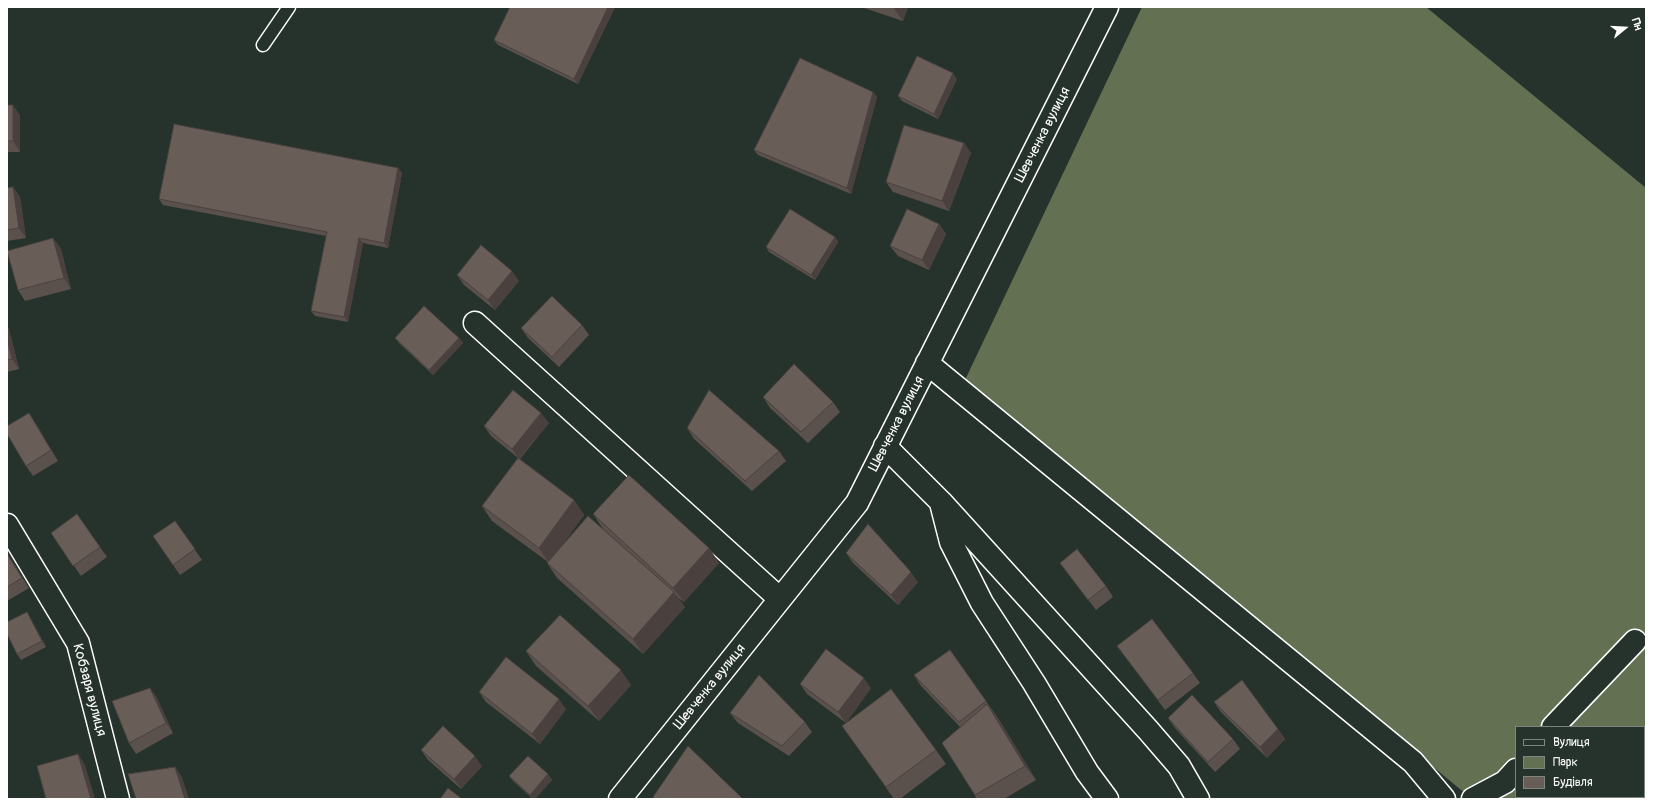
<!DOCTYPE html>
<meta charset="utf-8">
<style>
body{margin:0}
#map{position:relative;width:1653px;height:806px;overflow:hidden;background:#26332d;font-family:Pangolin,sans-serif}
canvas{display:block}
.frame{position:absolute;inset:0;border:8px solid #fff;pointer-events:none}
.legend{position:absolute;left:1515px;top:726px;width:130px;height:72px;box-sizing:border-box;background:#26332d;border:1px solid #7d8581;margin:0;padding:5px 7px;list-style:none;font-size:12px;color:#fff}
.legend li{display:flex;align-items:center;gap:8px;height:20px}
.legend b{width:20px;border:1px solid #7d8581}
.north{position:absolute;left:1605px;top:8px;width:40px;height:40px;-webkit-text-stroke:3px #26332d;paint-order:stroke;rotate:72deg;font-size:11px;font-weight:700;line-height:16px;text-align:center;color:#fff}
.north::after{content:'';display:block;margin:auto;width:14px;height:18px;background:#fff;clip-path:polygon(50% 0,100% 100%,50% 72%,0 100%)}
</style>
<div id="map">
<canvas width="1653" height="806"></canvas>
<div class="frame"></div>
<ul class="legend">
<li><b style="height:5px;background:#26332d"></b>Вулиця</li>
<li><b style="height:11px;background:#637051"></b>Парк</li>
<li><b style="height:11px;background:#695d58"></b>Будівля</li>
</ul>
<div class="north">Пн</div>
</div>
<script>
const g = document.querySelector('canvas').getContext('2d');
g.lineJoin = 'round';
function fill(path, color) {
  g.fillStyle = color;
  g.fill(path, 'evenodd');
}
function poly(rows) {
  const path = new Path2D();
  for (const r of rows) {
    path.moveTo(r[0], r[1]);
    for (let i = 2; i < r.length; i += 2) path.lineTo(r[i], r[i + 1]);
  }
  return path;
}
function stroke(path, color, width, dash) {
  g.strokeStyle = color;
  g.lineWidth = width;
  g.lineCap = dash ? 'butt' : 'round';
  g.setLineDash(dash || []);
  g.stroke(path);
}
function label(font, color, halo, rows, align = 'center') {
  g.font = font + ' Pangolin,sans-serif';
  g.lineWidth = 3;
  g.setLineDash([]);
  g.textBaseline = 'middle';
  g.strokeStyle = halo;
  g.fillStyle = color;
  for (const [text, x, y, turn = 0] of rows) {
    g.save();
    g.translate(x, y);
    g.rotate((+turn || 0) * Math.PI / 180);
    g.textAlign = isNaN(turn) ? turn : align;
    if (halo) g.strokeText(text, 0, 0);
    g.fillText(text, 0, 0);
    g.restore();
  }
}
fill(poly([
 [1142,7,1426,7,1646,188,1646,799,1472,799,965,380],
 [1516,727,1644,727,1644,797,1516,797]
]), '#637051');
const lane = poly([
 [263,45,289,7]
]);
const street = poly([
 [475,323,780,599],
 [927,363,1413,762,1444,799],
 [885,446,941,502,1148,730,1179,766,1198,799],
 [941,503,951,542,982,603,1034,683,1087,772,1107,799],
 [7,525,78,643,118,799],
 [1553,727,1635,641],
 [620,799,857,503,1107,7],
 [1473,799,1505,782,1516,770]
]);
stroke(lane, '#fff', 15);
stroke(street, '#fff', 25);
stroke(lane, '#26332d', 12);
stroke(street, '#26332d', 22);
fill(poly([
 [510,7,615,7,578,84,498,45,494,40],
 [861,7,908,7,903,21],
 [957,79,938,119,902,101,898,96],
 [877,97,851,194,758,155,754,150],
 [7,105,20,115,20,152,7,152],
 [964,143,971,153,949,211,893,192,886,182],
 [398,168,402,173,388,248,363,243,348,322,315,316,311,311,326,236,163,205,159,199],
 [13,187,20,197,26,238,7,241,7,188],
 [939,224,946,234,929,270,898,256,890,246],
 [835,237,838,242,815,280,769,252,766,247],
 [53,238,61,249,71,289,25,301,18,290],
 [457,275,519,281,495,310,464,285],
 [7,325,9,329,19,369,7,372],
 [582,325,589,335,559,367,528,338,521,328],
 [395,338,459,338,463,343,433,375,399,343],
 [763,397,833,402,840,412,808,443,770,408],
 [549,423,520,459,574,500,584,515,555,555,603,529,593,514,709,548,719,563,684,602,677,597,685,607,643,654,557,578,547,563,548,562,492,521,482,506,518,458,491,436,484,426],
 [36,424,58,461,33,476,26,466],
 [687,428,779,451,786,461,752,491,694,439],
 [77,514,107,557,81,576,51,533],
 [175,521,202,560,180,575,153,536],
 [7,553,29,588,7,601],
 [846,553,918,582,898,605,853,563],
 [1060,563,1106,586,1113,597,1096,610],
 [30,617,46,647,21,660,17,654],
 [1117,646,1193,673,1200,683,1165,710],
 [950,650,998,718,1036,780,1004,799,977,799,942,743,960,727,921,686,914,675],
 [526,651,631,685,599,721,536,666],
 [800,684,871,688,846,723,807,694],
 [150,688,157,698,173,733,136,754,129,743],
 [479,692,566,709,540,744,486,702],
 [1214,702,1278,729,1285,739,1267,758,1221,712],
 [730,713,805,722,812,732,789,756,738,723],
 [1168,718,1233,739,1240,749,1215,772,1175,728],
 [852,740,936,750,946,764,900,799,894,799],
 [421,750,482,766,461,789,428,760],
 [548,774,552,780,535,799,533,799,513,781,509,776]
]), '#5a504c');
fill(poly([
 [608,7,615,7,578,84,574,79],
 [893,7,908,7,903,21],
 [953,73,957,79,938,119,934,114],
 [873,92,877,97,851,194,847,188],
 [13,105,20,115,20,152,13,141],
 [964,143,971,153,949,211,942,201],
 [398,168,402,173,388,248,384,243],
 [13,187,20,197,26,238,19,228],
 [939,224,946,234,929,270,922,260],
 [835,237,838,242,815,280,811,275],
 [53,238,61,249,71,289,64,278],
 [359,238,363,243,348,322,344,317],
 [512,271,519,281,495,310,488,300],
 [7,325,9,329,19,369,12,359,7,338],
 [459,338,463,343,433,375,429,370],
 [29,413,36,424,58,461,51,450],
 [541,413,549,423,519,459,512,449],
 [574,500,584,515,549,563,539,548],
 [709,548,719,563,684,602,673,588],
 [7,553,8,555,29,588,22,578,7,554],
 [911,572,918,582,898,605,891,595],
 [674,592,685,607,643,654,633,639],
 [27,612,30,617,46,647,42,641],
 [621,670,631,685,599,721,588,706],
 [864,678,871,688,846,723,838,712],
 [150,688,157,698,173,733,166,723],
 [559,699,566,709,540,744,532,734],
 [987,704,998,718,1036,780,1025,766],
 [1278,729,1285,739,1267,758,1260,747],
 [78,754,85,765,95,799,91,799],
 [475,756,482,766,461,789,454,779],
 [175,767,182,777,189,799,185,799],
 [548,774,552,780,535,799,533,799,530,795]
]), '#4a413e');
const building = poly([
 [510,7,608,7,574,79,494,40,510,7],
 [917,56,953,73,934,114,898,96,917,56],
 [800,58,873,92,847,188,754,150,800,58],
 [7,105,13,105,13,141,7,141,7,105],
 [174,124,398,168,384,243,359,238,344,317,311,311,327,232,159,199,174,124],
 [904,125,964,143,942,201,886,182,904,125],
 [13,187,19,228,7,230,7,188,13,187],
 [790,209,835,237,811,275,766,247,790,209],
 [907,209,939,224,922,260,890,246,907,209],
 [53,238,64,278,18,290,7,251,53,238],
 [481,245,512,271,488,300,457,275,481,245],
 [552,296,582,325,552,357,521,328,552,296],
 [424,306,459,338,429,370,395,338,424,306],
 [7,338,12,359,7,360,7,338],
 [794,364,833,402,801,432,763,397,794,364],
 [513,390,541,413,512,449,484,426,513,390],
 [709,390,779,451,745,481,687,428,709,390],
 [29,413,51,450,26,466,7,434,7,426,29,413],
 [518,458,574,500,539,548,482,506,518,458],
 [629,475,709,548,673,588,593,514,629,475],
 [77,514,100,547,73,566,51,533,77,514],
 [588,516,674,592,633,639,547,563,588,516],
 [175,521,195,549,173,565,153,536,175,521],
 [868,524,911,572,891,595,846,553,868,524],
 [1077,549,1106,586,1088,600,1060,563,1077,549],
 [7,554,22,578,7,587,7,554],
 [27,612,42,641,17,654,7,634,7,622,27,612],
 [560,615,621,670,588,706,526,651,560,615],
 [1152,619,1193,673,1158,700,1117,646,1152,619],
 [826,649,864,678,838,712,800,684,826,649],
 [950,650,986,701,959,722,914,675,950,650],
 [506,657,559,699,532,734,479,692,506,657],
 [759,675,805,722,782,746,730,713,759,675],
 [1242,680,1278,729,1260,747,1214,702,1242,680],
 [150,688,166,723,129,743,112,701,150,688],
 [891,689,936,750,886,787,842,726,891,689],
 [1192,695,1233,739,1208,762,1168,718,1192,695],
 [987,704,1025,766,975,795,942,743,987,704],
 [443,726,475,756,454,779,421,750,443,726],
 [688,746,742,798,741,799,655,799,653,797,688,746],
 [78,754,91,799,46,799,37,766,78,754],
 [528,756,548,774,530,795,509,776,528,756],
 [175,767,185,799,136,799,128,774,175,767],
 [448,788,462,799,440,799,448,788]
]);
fill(building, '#695d58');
stroke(building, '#4a413e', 1);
label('14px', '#fff', '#26332d', [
 ["Шевченка вулиця",1043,135,-63],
 ["Шевченка вулиця",897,424,-63],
 ["Шевченка вулиця",710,687,-51],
 ["Кобзаря вулиця",89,690,75]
]);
</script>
